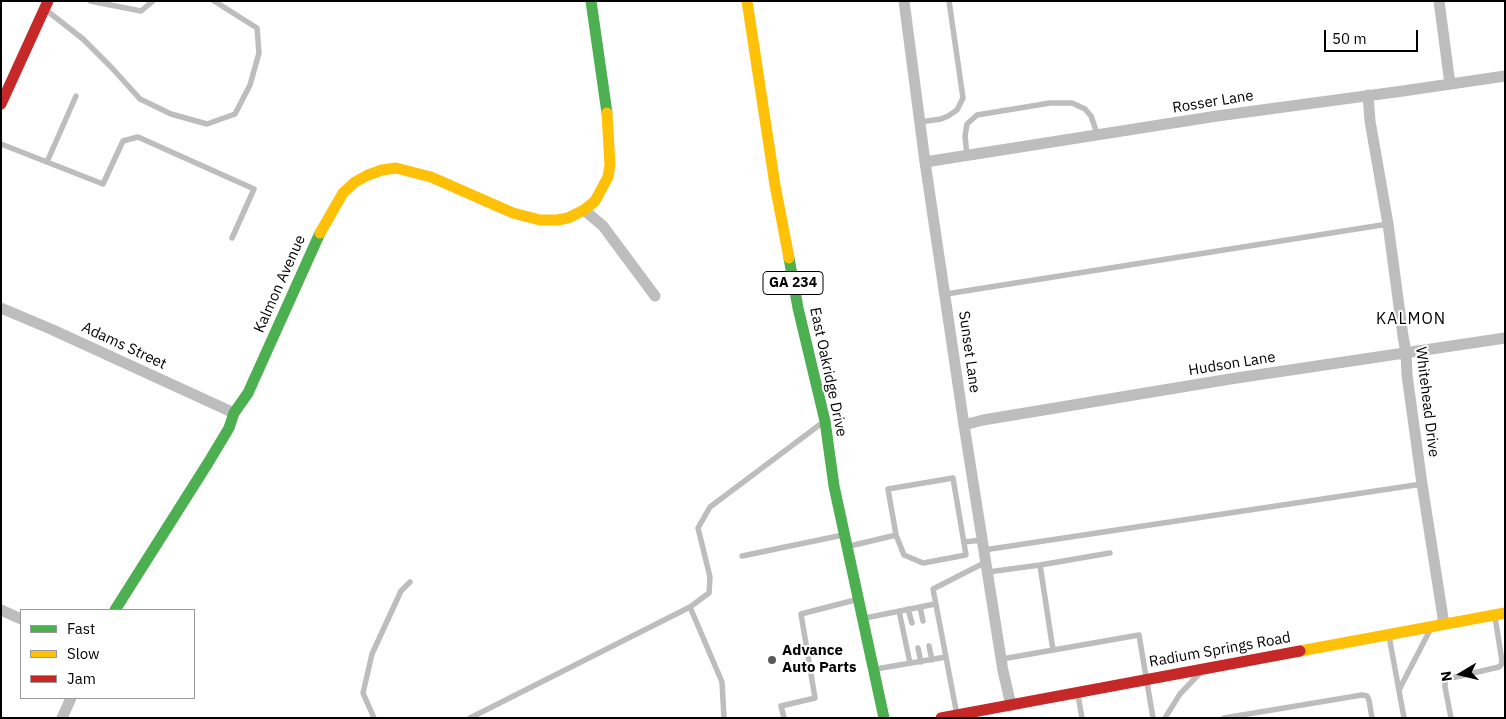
<!DOCTYPE html>
<style>
body{margin:0}
#map{position:relative;width:1506px;height:719px;overflow:hidden;background:#fff;font-family:"IBM Plex Sans",sans-serif}
canvas{display:block}
.frame{position:absolute;inset:0;border:2px solid #000;pointer-events:none}
.legend{position:absolute;left:20px;top:609px;width:175px;height:90px;box-sizing:border-box;background:#fff;border:1px solid #999;margin:0;padding:6px 9px;list-style:none;font-size:15px;color:#000}
.legend li{display:flex;align-items:center;gap:10px;height:25px}
.legend b{width:25px;border:1px solid #999}
.north{position:absolute;left:1436px;top:649px;width:50px;height:50px;-webkit-text-stroke:4px #fff;paint-order:stroke;rotate:261deg;font-size:14px;font-weight:700;line-height:20px;text-align:center;color:#000}
.north::after{content:'';display:block;margin:auto;width:18px;height:22px;background:#000;clip-path:polygon(50% 0,100% 100%,50% 72%,0 100%)}
.scale{position:absolute;left:1324px;top:30px;width:94px;height:22px;box-sizing:border-box;border:2px solid #000;border-top:0;padding-left:6px;font-size:15px;line-height:18px;white-space:nowrap;color:#000;-webkit-text-stroke:4px #fff;paint-order:stroke}
</style>
<div id="map">
<canvas width="1506" height="719"></canvas>
<div class="frame"></div>
<ul class="legend">
<li><b style="height:6px;background:#4caf50"></b>Fast</li>
<li><b style="height:6px;background:#ffc107"></b>Slow</li>
<li><b style="height:6px;background:#c62828"></b>Jam</li>
</ul>
<div class="north">N</div>
<div class="scale">50 m</div>
</div>
<script>
const g = document.querySelector('canvas').getContext('2d');
g.lineJoin = 'round';
function poly(rows) {
  const path = new Path2D();
  for (const r of rows) {
    path.moveTo(r[0], r[1]);
    for (let i = 2; i < r.length; i += 2) path.lineTo(r[i], r[i + 1]);
  }
  return path;
}
function stroke(path, color, width, dash) {
  g.strokeStyle = color;
  g.lineWidth = width;
  g.lineCap = dash ? 'butt' : 'round';
  g.setLineDash(dash || []);
  g.stroke(path);
}
function label(font, color, halo, rows, align = 'center') {
  g.font = font + ' "IBM Plex Sans",sans-serif';
  g.lineWidth = 4;
  g.setLineDash([]);
  g.textBaseline = 'middle';
  g.strokeStyle = halo;
  g.fillStyle = color;
  for (const [text, x, y, turn = 0] of rows) {
    g.save();
    g.translate(x, y);
    g.rotate((+turn || 0) * Math.PI / 180);
    g.textAlign = isNaN(turn) ? turn : align;
    if (halo) g.strokeText(text, 0, 0);
    g.fillText(text, 0, 0);
    g.restore();
  }
}
stroke(poly([
 [90,1,141,11,153,1],
 [46,10,83,39,112,68,140,99,171,114,207,124,235,114,250,85,259,53,257,28,214,1],
 [920,122,941,119,948,116,957,110,963,98,949,1],
 [1,144,103,184,123,141,138,137,254,189,232,238],
 [967,155,965,136,967,124,977,115,1050,103,1072,103,1085,109,1091,116,1098,136],
 [47,162,76,96],
 [946,294,1388,224],
 [964,542,982,540],
 [850,546,896,535,904,555,923,563,966,555,953,478,888,489,896,535],
 [984,550,1422,484],
 [742,556,843,535],
 [1040,565,1110,553],
 [988,572,1040,565,1053,650],
 [920,607,923,621],
 [908,609,912,623],
 [899,611,910,663],
 [865,618,935,604],
 [1389,636,1404,718],
 [929,646,932,660],
 [918,648,921,662],
 [1002,659,1139,635,1153,718],
 [876,669,946,657],
 [1399,690,1430,630],
 [1078,695,1082,718],
 [957,715,933,589,986,562],
 [374,718,363,693,372,654,401,591,410,582],
 [470,718,690,607],
 [724,718,722,682,690,607,709,593,710,577,698,528,710,507,822,423],
 [784,718,781,706,815,698,801,614,855,600],
 [1165,718,1180,694,1199,674],
 [1224,718,1362,695,1367,696,1369,700,1372,718],
 [1451,718,1445,687,1445,682,1447,679,1499,667,1501,665,1502,661,1495,617]
]), '#bdbdbd', 5.5);
stroke(poly([
 [904,1,925,162,964,425,1003,671,1011,705],
 [1439,1,1450,84],
 [1368,95,1370,121,1388,224,1403,336,1406,353,1407,375,1422,484,1444,624],
 [925,162,1217,116,1403,91,1505,76],
 [584,210,603,226,655,296],
 [1,308,53,330,234,413],
 [964,425,983,420,1230,379,1505,338],
 [1,610,21,619],
 [62,718,71,698]
]), '#bdbdbd', 11);
stroke(poly([
 [591,1,607,113],
 [789,258,798,308,825,421,834,486,884,718],
 [115,610,208,463,229,428,234,413,248,393,320,233]
]), '#4caf50', 11);
stroke(poly([
 [747,1,775,185,789,258],
 [320,233,343,193,355,182,368,175,382,170,396,168,431,177,513,213,540,220,557,220,568,218,584,210,595,201,608,177,610,165,607,113],
 [1300,651,1505,613]
]), '#ffc107', 11);
stroke(poly([
 [1,104,48,1],
 [941,718,1300,651]
]), '#c62828', 11);
for (const [x, y, r, color] of [
 [772,660,5,"#595959"]
]) {
  const dot = new Path2D();
  dot.arc(x, y, r, 0, 2 * Math.PI);
  g.fillStyle = color;
  g.fill(dot);
  stroke(dot, '#fff', 2);
}
for (const [x, y, w] of [
 [793,283,60]
]) {
  const box = new Path2D();
  box.roundRect(x - w / 2, y - 11.5, w, 23, 4);
  g.fillStyle = '#fff';
  g.fill(box);
  stroke(box, '#000', 1);
}
label('bold 14px', '#000', null, [
 ["GA 234",793,283]
]);
label('15px', '#000', '#fff', [
 ["Rosser Lane",1213,102,-9],
 ["Kalmon Avenue",280,284,-66],
 ["Adams Street",124,346,25],
 ["Sunset Lane",969,352,82],
 ["Hudson Lane",1232,364,-9],
 ["East Oakridge Drive",828,372,78],
 ["Whitehead Drive",1427,402,83],
 ["Radium Springs Road",1220,650,-10]
]);
label('bold 15px', '#000', '#fff', [
 ["Advance",782,651],
 ["Auto Parts",782,668]
], 'left');
g.letterSpacing = '1px';
label('16px', '#000', '#fff', [
 ["KALMON",1411,319]
]);
g.letterSpacing = '0px';
</script>
